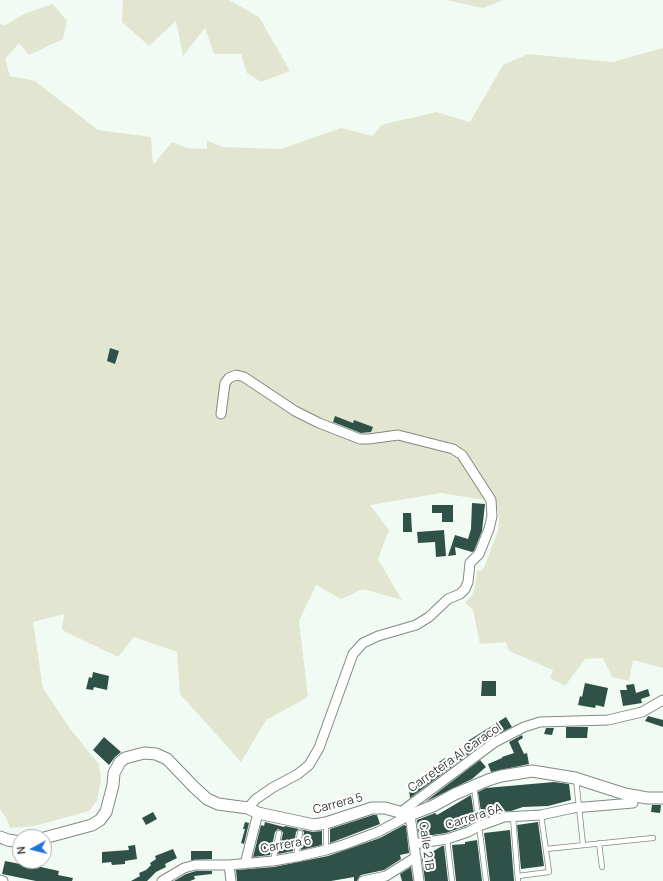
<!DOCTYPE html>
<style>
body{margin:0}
#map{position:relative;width:663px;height:881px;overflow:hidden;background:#f1fbf4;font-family:Manrope,sans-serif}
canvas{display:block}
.north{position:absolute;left:12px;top:829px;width:40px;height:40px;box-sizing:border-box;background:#fff;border:1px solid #aeb0af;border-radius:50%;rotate:263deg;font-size:11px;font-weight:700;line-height:16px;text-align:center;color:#353a37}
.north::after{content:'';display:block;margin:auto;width:14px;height:18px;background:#1e73dd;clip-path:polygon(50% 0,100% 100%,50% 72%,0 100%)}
</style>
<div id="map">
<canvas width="663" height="881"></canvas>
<div class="north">N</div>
</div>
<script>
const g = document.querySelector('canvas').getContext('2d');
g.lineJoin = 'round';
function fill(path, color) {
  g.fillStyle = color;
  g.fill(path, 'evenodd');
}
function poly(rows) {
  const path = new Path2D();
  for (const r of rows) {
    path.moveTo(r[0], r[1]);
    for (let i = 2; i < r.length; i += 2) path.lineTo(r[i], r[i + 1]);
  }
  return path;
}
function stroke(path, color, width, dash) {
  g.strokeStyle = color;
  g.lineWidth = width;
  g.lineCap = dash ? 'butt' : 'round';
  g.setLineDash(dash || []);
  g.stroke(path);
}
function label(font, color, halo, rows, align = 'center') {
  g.font = font + ' Manrope,sans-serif';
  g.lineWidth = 4;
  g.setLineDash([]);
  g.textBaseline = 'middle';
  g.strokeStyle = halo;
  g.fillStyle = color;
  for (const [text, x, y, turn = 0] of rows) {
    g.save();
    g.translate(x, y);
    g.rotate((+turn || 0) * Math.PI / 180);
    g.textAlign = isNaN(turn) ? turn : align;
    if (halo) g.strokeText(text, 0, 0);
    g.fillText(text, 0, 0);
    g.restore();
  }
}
fill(poly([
 [123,0,229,0,259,17,290,71,261,82,247,73,241,54,214,54,205,28,183,56,176,21,149,46,122,22],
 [446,0,503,0,483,8],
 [53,4,67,21,63,39,29,55,19,43,5,59,10,76,35,81,98,130,151,137,153,165,172,142,187,148,207,149,207,140,222,147,281,149,341,128,373,136,381,125,436,112,470,122,503,65,528,54,612,62,663,48,663,668,633,660,629,681,612,677,603,658,585,659,565,686,550,678,553,670,509,651,506,642,480,644,473,610,465,602,471,597,475,588,477,571,483,570,498,531,499,515,495,498,465,453,398,433,360,436,320,420,236,372,227,385,237,378,360,442,398,438,452,451,460,457,490,501,441,493,370,505,389,530,378,559,402,600,363,589,341,599,316,585,299,621,308,697,266,720,241,762,180,694,177,652,134,637,118,657,62,630,64,614,33,622,43,688,71,730,99,764,101,779,97,801,89,811,35,826,10,828,7,820,0,809,0,24,5,25,26,13]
]), '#e2e6d1');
fill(poly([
 [110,348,119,351,115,364,107,361],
 [335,416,353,423,354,420,373,427,371,432,361,433,333,422],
 [472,503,485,504,482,531,474,551,472,552,455,547,456,555,448,556,455,535,468,539,471,529],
 [432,505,453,505,453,522,442,522,442,513,432,513],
 [403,513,411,513,412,532,403,532],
 [444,530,446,556,436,557,435,542,418,543,417,532],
 [93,672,109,676,107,690,94,687,93,690,86,689,89,677,92,678],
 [482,681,496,681,496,696,481,696],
 [585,683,608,688,604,707,596,705,595,708,578,705,580,696,582,697],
 [634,684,636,693,648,689,650,696,641,699,642,703,623,706,620,690,627,690,626,685],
 [648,716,663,720,663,727,645,721],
 [506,717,512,727,492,737,410,798,409,790,423,782,421,780,434,771,433,767,440,764,439,762,445,758,448,761,458,754,456,752,465,747,463,744],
 [566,727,588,727,587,738,566,738],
 [546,728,554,728,552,735,544,734],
 [522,735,523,738,518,741,524,754,527,753,529,764,491,772,488,764,502,758,502,757,514,753,509,742],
 [104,737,121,752,115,757,109,765,93,750],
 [480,760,486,767,472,779,425,802],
 [554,782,569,784,571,800,548,806,523,807,511,811,502,811,482,819,478,792,486,788],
 [471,795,475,821,473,822,466,826,446,833,419,837,417,820,435,813,437,815],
 [652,805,661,805,660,813,651,812],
 [153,812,157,819,146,825,142,818],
 [373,815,377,815,380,824,330,843,330,829],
 [245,822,249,823,244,844,241,843,245,829,243,829],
 [265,822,284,827,285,826,313,832,322,831,322,845,301,850,304,832,302,830,299,829,296,832,293,851,278,854,283,833,282,831,278,829,275,832,270,855,253,857,261,825,264,826],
 [538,822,544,866,521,869,517,825],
 [404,825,406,826,409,853,400,855,401,859,384,870,361,875,359,877,357,881,354,881,354,877,331,881,237,881,236,870,274,867,328,856,380,838],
 [510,830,514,881,490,881,484,833],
 [477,840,482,881,456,881,452,845,465,844,465,842],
 [135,845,137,859,125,861,125,864,112,865,111,862,102,863,102,852,129,850,128,846],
 [442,846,444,846,448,881,425,881,422,858],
 [173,849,177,858,165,864,166,867,156,872,147,881,131,881,140,876,139,873,146,870,151,865,150,863,156,859,155,856],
 [191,851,212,851,212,859,191,860],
 [5,861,25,865,25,863,41,865,41,867,59,871,58,875,73,878,72,881,36,881,2,874],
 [411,867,413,881,402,881,400,874],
 [196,871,212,871,212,874,194,876,195,879,190,881,174,881,186,874]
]), '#305148');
const service = poly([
 [576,779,583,845],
 [474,786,486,881],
 [513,817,518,881],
 [447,839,452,881],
 [599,843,602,867],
 [546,849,653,838],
 [326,850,326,824],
 [296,857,300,833],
 [273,861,279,833],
 [518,876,549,872,541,815]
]);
const minor = poly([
 [221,414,225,383,229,378,236,375,244,377,295,411,319,423,360,439,369,439,398,435,453,449,462,455,491,500,492,516,489,529,479,554,470,563,468,582,465,589,460,594,448,599,429,617,416,625,378,636,363,643,353,654,319,748,309,765,298,774,272,788,256,799,248,808],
 [401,812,495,742,524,727,540,722,608,720,642,712,663,700],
 [414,844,447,839,468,832,479,826,504,817,541,815,573,808,633,803],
 [245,864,258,813],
 [229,865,231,881],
 [0,880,3,881],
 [162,881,184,868,195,865,229,865,273,861,296,857,326,850,343,845,378,832,410,815,419,881],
 [363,881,386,876,416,857]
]);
const tertiary = poly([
 [0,837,8,840,20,842],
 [44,838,92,825,100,820,106,812,113,785,114,773,120,762,125,758,144,753,156,754,167,759,194,787,207,799,218,804,248,808,258,813,314,825,326,823,372,808,385,808,410,815,433,806,455,794,488,780,501,776,532,771,575,778,625,794,647,798,663,798]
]);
stroke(service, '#808a83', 6);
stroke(minor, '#808a83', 11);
stroke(tertiary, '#808a83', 13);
stroke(service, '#fff', 4.5);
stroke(minor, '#fff', 9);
stroke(tertiary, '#fff', 11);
label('12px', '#353a37', '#fff', [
 ["Carretera Al Caracol",455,758,-35],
 ["Carrera 5",338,804,-15],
 ["Carrera 6A",474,817,-18],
 ["Carrera 6",286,845,-10],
 ["Calle 21B",426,846,82]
]);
</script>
